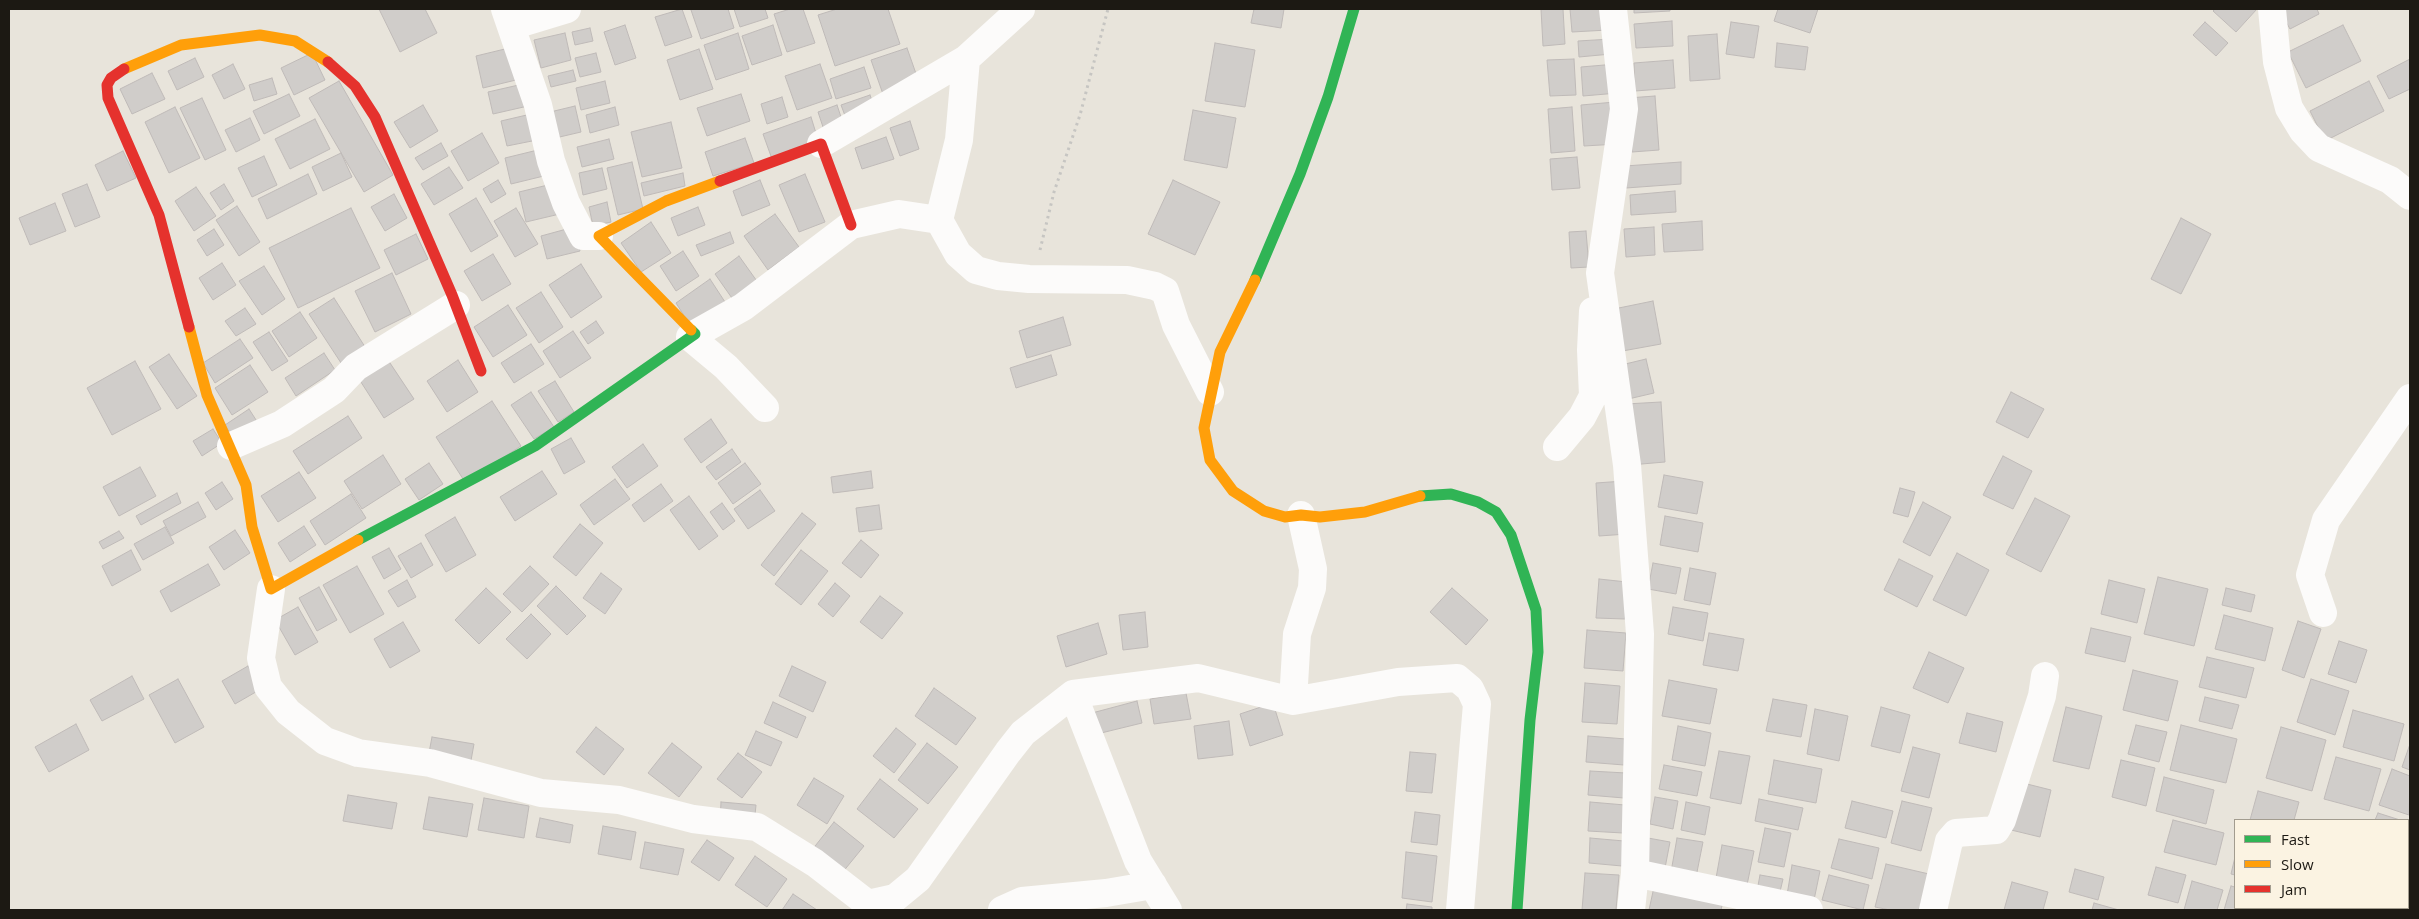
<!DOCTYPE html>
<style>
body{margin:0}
#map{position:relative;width:2419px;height:919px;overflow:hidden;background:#e8e4db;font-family:"Open Sans",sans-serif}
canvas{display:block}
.frame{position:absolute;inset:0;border:10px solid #1c1913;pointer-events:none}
.legend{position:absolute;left:2234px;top:819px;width:175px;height:90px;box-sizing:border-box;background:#fbf3e2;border:1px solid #a29c8f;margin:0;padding:6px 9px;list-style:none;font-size:15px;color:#1c1913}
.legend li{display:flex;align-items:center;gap:10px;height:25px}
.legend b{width:25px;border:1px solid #a29c8f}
</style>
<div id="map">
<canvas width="2419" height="919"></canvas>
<div class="frame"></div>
<ul class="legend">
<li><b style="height:6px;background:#30b455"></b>Fast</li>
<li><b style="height:6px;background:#ff9f0a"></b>Slow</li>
<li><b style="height:6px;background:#e5322d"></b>Jam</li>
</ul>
</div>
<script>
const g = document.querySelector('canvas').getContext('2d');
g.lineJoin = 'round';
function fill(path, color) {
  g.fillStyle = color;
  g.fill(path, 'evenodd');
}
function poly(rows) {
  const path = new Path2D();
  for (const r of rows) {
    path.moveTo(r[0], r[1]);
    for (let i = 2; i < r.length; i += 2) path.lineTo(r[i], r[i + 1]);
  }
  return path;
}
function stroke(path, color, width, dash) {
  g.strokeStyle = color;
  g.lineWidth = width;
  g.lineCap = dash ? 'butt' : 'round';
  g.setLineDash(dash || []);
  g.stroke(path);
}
const building = poly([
 [379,9,425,9,437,33,400,52,379,9],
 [682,9,692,37,665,46,655,17,682,9],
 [694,9,728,9,734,28,701,39,691,10,694,9],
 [734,9,765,9,768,18,740,27,734,9],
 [790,9,803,9,815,43,787,52,774,14,790,9],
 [837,9,888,9,900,44,835,66,818,15,837,9],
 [1254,9,1284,9,1281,28,1251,23,1254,9],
 [1541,9,1563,9,1565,44,1543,46,1541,9],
 [1570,9,1607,9,1608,30,1572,32,1570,9],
 [1634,9,1670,9,1670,11,1634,13,1634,9],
 [1778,9,1818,9,1810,33,1774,21,1778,9],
 [2215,9,2257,9,2236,32,2213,11,2215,9],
 [2279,9,2317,9,2319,14,2290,29,2279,9],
 [1672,21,1673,46,1636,48,1634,24,1672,21],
 [1731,22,1759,26,1754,58,1726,54,1731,22],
 [2205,22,2228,43,2216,56,2193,35,2205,22],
 [625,25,636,58,615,65,604,32,625,25],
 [773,25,782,55,752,65,742,36,773,25],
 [2343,25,2361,61,2306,88,2288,52,2343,25],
 [590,28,593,41,575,45,572,32,590,28],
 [565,33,571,60,541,68,534,40,565,33],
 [738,33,749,69,716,80,704,45,738,33],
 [1717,34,1720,79,1690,81,1688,36,1717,34],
 [1611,39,1611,54,1579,57,1578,41,1611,39],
 [1215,43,1255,50,1245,107,1205,101,1215,43],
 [1777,43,1808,47,1805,70,1775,67,1777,43],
 [509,48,516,80,483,88,476,56,509,48],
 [907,48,920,85,884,97,871,60,907,48],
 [699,49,713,89,680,100,667,60,699,49],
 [312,53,325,80,294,95,281,68,312,53],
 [596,53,601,72,580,77,575,58,596,53],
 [195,58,204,77,177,90,168,71,195,58],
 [1574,59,1576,95,1550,96,1547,60,1574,59],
 [2410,59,2410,89,2389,99,2377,76,2410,59],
 [1673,60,1675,88,1635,91,1634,63,1673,60],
 [233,64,245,89,224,99,212,75,233,64],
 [820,64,832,98,797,110,785,76,820,64],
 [1616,64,1618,93,1583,96,1581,67,1616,64],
 [864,67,871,88,836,99,830,79,864,67],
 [573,70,576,81,551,87,548,76,573,70],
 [152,73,165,99,132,114,120,89,152,73],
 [272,78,277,94,254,101,249,85,272,78],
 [339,81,393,175,364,192,309,98,339,81],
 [605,81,610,103,581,110,576,88,605,81],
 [2369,81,2384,111,2325,141,2310,111,2369,81],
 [523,84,528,106,493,114,488,92,523,84],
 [289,94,300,116,264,134,253,111,289,94],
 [741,94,750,121,707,136,697,108,741,94],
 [870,95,876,112,847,121,841,105,870,95],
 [1655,96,1659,150,1632,152,1628,98,1655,96],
 [782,97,788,117,767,124,761,104,782,97],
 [202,98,226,150,205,160,180,108,202,98],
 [1615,102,1618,144,1584,146,1581,105,1615,102],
 [423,105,438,131,410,148,394,122,423,105],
 [837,105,845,129,826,136,818,112,837,105],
 [575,106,581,132,551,139,546,113,575,106],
 [175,107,200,158,169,173,145,122,175,107],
 [615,107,619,125,590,133,586,115,615,107],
 [1572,107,1575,151,1551,153,1548,109,1572,107],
 [1193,110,1236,118,1227,168,1184,160,1193,110],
 [531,114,537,140,507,146,501,121,531,114],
 [811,117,819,143,772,159,763,134,811,117],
 [250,118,260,140,236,152,225,130,250,118],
 [315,119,330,149,290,169,275,139,315,119],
 [910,121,919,149,900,156,890,128,910,121],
 [671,122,682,168,642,177,631,132,671,122],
 [482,133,499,163,468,181,451,151,482,133],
 [886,137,894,159,862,169,855,148,886,137],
 [745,138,754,163,713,176,705,152,745,138],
 [609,139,614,159,582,167,577,147,609,139],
 [441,143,448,156,423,170,415,158,441,143],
 [546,148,552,174,511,184,505,158,546,148],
 [123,151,136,178,107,191,95,165,123,151],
 [341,153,352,177,323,191,312,167,341,153],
 [264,156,277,185,252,197,238,168,264,156],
 [1577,157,1580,188,1552,190,1550,159,1577,157],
 [632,162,643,209,618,215,607,168,632,162],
 [1681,162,1681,184,1626,188,1625,166,1681,162],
 [449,167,463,188,434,205,421,184,449,167],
 [602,168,607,189,583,195,579,173,602,168],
 [683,173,685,186,644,196,641,183,683,173],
 [308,174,317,194,267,219,258,199,308,174],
 [805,174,825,222,799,232,779,185,805,174],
 [498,180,506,194,491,203,483,189,498,180],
 [760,180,770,205,742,216,733,191,760,180],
 [1173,180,1220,202,1195,255,1148,234,1173,180],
 [556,183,564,213,526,222,519,192,556,183],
 [87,184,100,217,75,227,62,194,87,184],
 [224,184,234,201,221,210,210,193,224,184],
 [196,187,216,216,194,231,175,201,196,187],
 [1675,191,1676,212,1631,215,1630,195,1675,191],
 [394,194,407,218,385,231,371,207,394,194],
 [476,198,498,236,471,252,449,214,476,198],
 [607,202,611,222,593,226,589,207,607,202],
 [55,203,66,231,30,245,19,218,55,203],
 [237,206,260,242,239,256,216,220,237,206],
 [698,207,705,225,678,236,671,218,698,207],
 [351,208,380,268,298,308,269,248,351,208],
 [516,208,538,244,515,257,494,221,516,208],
 [775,214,799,247,768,270,744,236,775,214],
 [2181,218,2211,234,2181,294,2151,279,2181,218],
 [1702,221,1703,250,1664,252,1662,224,1702,221],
 [651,222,671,253,641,272,621,243,651,222],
 [574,227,580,251,547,259,541,236,574,227],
 [1654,227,1655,255,1626,257,1624,229,1654,227],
 [214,229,224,245,207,256,197,240,214,229],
 [1586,231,1589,267,1571,268,1569,232,1586,231],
 [730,232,734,243,701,256,696,245,730,232],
 [416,234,428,259,396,275,384,250,416,234],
 [683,251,699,276,676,291,660,266,683,251],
 [493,254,511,284,482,301,464,271,493,254],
 [739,256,759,284,734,301,715,274,739,256],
 [222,263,236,285,213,300,199,278,222,263],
 [581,264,602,297,571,318,549,285,581,264],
 [264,266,285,299,262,315,239,281,264,266],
 [392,273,411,314,375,332,355,291,392,273],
 [710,279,725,302,690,325,676,303,710,279],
 [541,292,563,327,539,343,516,308,541,292],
 [334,298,367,350,343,366,309,314,334,298],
 [1653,301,1661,344,1617,352,1609,310,1653,301],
 [508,305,527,335,493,357,474,327,508,305],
 [245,308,256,324,236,336,225,321,245,308],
 [300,312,317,338,289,357,272,331,300,312],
 [1063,317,1071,345,1027,358,1019,331,1063,317],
 [596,321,604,333,588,344,580,332,596,321],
 [573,331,591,358,560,378,543,351,573,331],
 [269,332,288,361,272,371,253,342,269,332],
 [240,339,253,358,215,383,203,363,240,339],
 [531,344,544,364,514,383,501,363,531,344],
 [324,353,335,370,296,396,285,378,324,353],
 [169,354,197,396,177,409,149,367,169,354],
 [1051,355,1057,375,1016,388,1010,368,1051,355],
 [1646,359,1654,393,1624,400,1617,366,1646,359],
 [388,360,414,399,384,418,359,379,388,360],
 [458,360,478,392,447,412,427,381,458,360],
 [135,361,161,409,112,435,87,388,135,361],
 [250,365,268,392,232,415,215,388,250,365],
 [555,381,574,412,558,422,538,391,555,381],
 [531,392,554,427,534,439,511,405,531,392],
 [2011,392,2044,409,2028,438,1996,422,2011,392],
 [492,401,521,446,465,482,436,437,492,401],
 [1661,402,1665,462,1630,465,1626,404,1661,402],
 [249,409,258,423,234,439,225,425,249,409],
 [348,416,362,438,308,474,293,451,348,416],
 [711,419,727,443,701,463,684,439,711,419],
 [213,429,222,443,202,456,193,441,213,429],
 [571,438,585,462,564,474,551,449,571,438],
 [643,444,658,466,627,488,612,467,643,444],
 [732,449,741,462,716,480,706,467,732,449],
 [383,455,401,484,362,509,344,481,383,455],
 [2003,456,2032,471,2013,509,1983,495,2003,456],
 [429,463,443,484,419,500,405,479,429,463],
 [745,463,761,484,733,504,718,483,745,463],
 [140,467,156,496,119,516,103,487,140,467],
 [542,471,557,494,515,521,500,497,542,471],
 [871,471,873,488,833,493,831,477,871,471],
 [299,472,316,498,278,522,261,496,299,472],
 [1664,475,1703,482,1697,514,1658,507,1664,475],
 [615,479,630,499,594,525,580,505,615,479],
 [1624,481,1627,534,1599,536,1596,483,1624,481],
 [222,482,233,499,216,510,205,493,222,482],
 [661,484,673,501,644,522,632,505,661,484],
 [1900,488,1915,492,1908,517,1893,513,1900,488],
 [760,490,775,511,748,529,734,509,760,490],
 [177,493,181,503,141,525,136,516,177,493],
 [351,494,366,518,325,545,310,521,351,494],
 [689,496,718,536,699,550,670,510,689,496],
 [2035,498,2070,516,2041,572,2006,554,2035,498],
 [198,502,206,517,171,536,163,521,198,502],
 [1923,502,1951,517,1930,556,1903,542,1923,502],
 [722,503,735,521,723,530,710,512,722,503],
 [879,505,882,529,859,532,856,508,879,505],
 [802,513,816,524,774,576,761,565,802,513],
 [1665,516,1703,523,1698,552,1660,545,1665,516],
 [455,517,476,555,446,572,425,535,455,517],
 [580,524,603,543,576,576,553,557,580,524],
 [304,526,316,545,290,562,278,543,304,526],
 [165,527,174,543,143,560,134,544,165,527],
 [235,530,250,553,224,570,209,547,235,530],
 [119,531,124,538,103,549,99,542,119,531],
 [861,540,879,555,861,578,842,563,861,540],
 [421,543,433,565,411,578,398,556,421,543],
 [389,548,401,569,384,579,372,557,389,548],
 [131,550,141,570,112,586,102,566,131,550],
 [801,550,828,571,801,605,775,584,801,550],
 [1957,553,1989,570,1966,616,1933,600,1957,553],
 [1899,559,1933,576,1917,607,1884,590,1899,559],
 [1653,563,1681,568,1676,594,1648,589,1653,563],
 [208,564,220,585,171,612,160,591,208,564],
 [357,566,384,614,350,633,323,585,357,566],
 [530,566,549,584,522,612,503,594,530,566],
 [1690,568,1716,573,1710,605,1684,600,1690,568],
 [601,573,622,589,605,614,583,598,601,573],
 [2158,577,2208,589,2194,646,2144,634,2158,577],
 [1599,579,1627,582,1625,619,1596,618,1599,579],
 [407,580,416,597,398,607,388,591,407,580],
 [2109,580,2145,589,2137,623,2101,614,2109,580],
 [835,583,850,596,833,617,818,604,835,583],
 [556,586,586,616,567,635,537,606,556,586],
 [319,587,337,620,317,631,299,598,319,587],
 [486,588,511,612,479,644,455,620,486,588],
 [1452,588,1488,620,1466,645,1430,612,1452,588],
 [2226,588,2255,595,2251,612,2222,605,2226,588],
 [880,596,903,613,882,639,860,622,880,596],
 [298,607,318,642,295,655,275,620,298,607],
 [1673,607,1708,613,1703,641,1668,634,1673,607],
 [1145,612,1148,647,1123,650,1119,615,1145,612],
 [531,614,551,634,527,659,506,639,531,614],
 [2224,615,2273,628,2265,661,2215,649,2224,615],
 [2298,621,2321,629,2304,678,2282,670,2298,621],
 [403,622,420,651,390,668,374,639,403,622],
 [1098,623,1107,654,1066,667,1057,636,1098,623],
 [2091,628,2131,637,2125,662,2085,653,2091,628],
 [1587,630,1626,633,1623,671,1584,668,1587,630],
 [1709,633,1744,639,1738,671,1703,665,1709,633],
 [2339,641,2367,650,2356,683,2328,674,2339,641],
 [1929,652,1964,668,1948,703,1913,688,1929,652],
 [2207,657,2254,668,2246,698,2199,687,2207,657],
 [248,666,261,689,235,704,222,681,248,666],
 [792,666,826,682,813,712,779,696,792,666],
 [2133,670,2178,681,2168,721,2123,710,2133,670],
 [132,676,144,699,102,721,90,700,132,676],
 [178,679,204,727,175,743,149,695,178,679],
 [2311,679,2349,691,2335,735,2297,722,2311,679],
 [1669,680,1717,689,1710,724,1662,716,1669,680],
 [1585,683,1620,686,1617,724,1582,722,1585,683],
 [934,688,976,718,956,745,915,716,934,688],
 [1186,693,1191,719,1154,724,1150,699,1186,693],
 [2205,697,2239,705,2232,729,2199,721,2205,697],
 [1773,699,1807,705,1801,737,1766,731,1773,699],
 [1137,701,1142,723,1097,734,1092,713,1137,701],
 [773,702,806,717,797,738,764,723,773,702],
 [1273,703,1283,735,1250,746,1240,714,1273,703],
 [1881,707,1910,715,1900,753,1871,746,1881,707],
 [2066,707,2102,716,2089,769,2053,761,2066,707],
 [1815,709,1848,716,1839,761,1807,754,1815,709],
 [2353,710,2404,724,2394,761,2343,747,2353,710],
 [1967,713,2003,722,1996,752,1959,743,1967,713],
 [1229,721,1233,755,1198,759,1194,726,1229,721],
 [76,724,89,750,49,772,35,747,76,724],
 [2136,725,2167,732,2159,762,2128,754,2136,725],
 [2181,725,2237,739,2226,783,2170,770,2181,725],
 [1678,726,1711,733,1705,766,1672,760,1678,726],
 [596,727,624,749,604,775,576,752,596,727],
 [2281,727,2326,740,2312,791,2266,778,2281,727],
 [896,728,916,744,894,773,873,756,896,728],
 [756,731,782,742,771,766,745,755,756,731],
 [1588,736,1626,739,1624,765,1586,762,1588,736],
 [432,737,474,744,470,766,428,758,432,737],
 [672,743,702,767,679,797,648,773,672,743],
 [927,743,958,767,928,804,898,780,927,743],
 [2410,744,2410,770,2402,767,2410,744],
 [1913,747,1940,754,1929,798,1901,791,1913,747],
 [1719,751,1750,756,1741,804,1710,798,1719,751],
 [1410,752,1436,754,1432,793,1406,791,1410,752],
 [738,753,762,772,742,798,717,779,738,753],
 [2336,757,2381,769,2369,811,2324,799,2336,757],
 [1774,760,1822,769,1816,803,1768,794,1774,760],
 [2121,760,2155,768,2146,806,2112,797,2121,760],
 [1664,765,1702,772,1697,796,1659,789,1664,765],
 [2392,769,2410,776,2409,815,2379,805,2392,769],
 [1590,771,1626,773,1624,798,1588,795,1590,771],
 [2164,777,2214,790,2206,824,2156,811,2164,777],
 [814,778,844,796,827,824,797,805,814,778],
 [880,779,918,809,894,838,857,809,880,779],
 [2019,782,2051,790,2040,837,2007,829,2019,782],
 [2258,791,2299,802,2294,820,2250,820,2258,791],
 [348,795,397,803,392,829,343,821,348,795],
 [429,797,473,804,467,837,423,829,429,797],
 [1655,797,1678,801,1673,829,1650,824,1655,797],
 [484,798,529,806,524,838,478,830,484,798],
 [1759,799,1803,808,1798,830,1755,821,1759,799],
 [1852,801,1893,811,1886,838,1845,828,1852,801],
 [1902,801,1932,808,1921,851,1891,843,1902,801],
 [721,802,756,805,754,825,720,822,721,802],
 [1590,802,1625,805,1623,833,1588,831,1590,802],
 [1686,802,1710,807,1705,835,1681,830,1686,802],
 [1415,812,1440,815,1437,845,1411,842,1415,812],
 [2378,813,2400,820,2375,820,2378,813],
 [540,818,573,825,570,843,536,837,540,818],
 [2173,820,2224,833,2216,865,2164,852,2173,820],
 [834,822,864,846,842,873,812,850,834,822],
 [2408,823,2410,824,2410,842,2408,849,2408,823],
 [603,826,636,832,631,860,598,854,603,826],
 [1765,828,1791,833,1784,867,1758,862,1765,828],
 [1590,838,1624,841,1622,866,1589,863,1590,838],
 [1648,838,1670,842,1665,868,1643,865,1648,838],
 [1677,838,1703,842,1696,877,1671,872,1677,838],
 [1839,839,1879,848,1872,879,1831,868,1839,839],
 [707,840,734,858,719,881,691,862,707,840],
 [645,842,684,849,678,875,640,868,645,842],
 [1722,845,1754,851,1747,885,1716,878,1722,845],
 [1406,852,1437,856,1432,902,1402,898,1406,852],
 [755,856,787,879,767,907,735,885,755,856],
 [2235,857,2235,875,2231,874,2235,857],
 [1886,864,1929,874,1919,910,1890,910,1875,907,1886,864],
 [1792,865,1820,871,1814,900,1787,895,1792,865],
 [2156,867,2186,875,2178,903,2148,895,2156,867],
 [2075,869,2104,877,2098,900,2069,892,2075,869],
 [1585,873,1619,875,1616,910,1582,910,1585,873],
 [1760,875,1783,879,1779,896,1757,891,1760,875],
 [1829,875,1869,885,1863,910,1822,900,1829,875],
 [2192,881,2223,890,2217,910,2184,910,2192,881],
 [2012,882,2048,892,2043,910,2004,910,2012,882],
 [2231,886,2235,887,2235,908,2269,908,2269,910,2224,910,2231,886],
 [1654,887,1723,901,1721,910,1649,910,1654,887],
 [793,894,817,910,782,910,793,894],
 [2094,903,2119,910,2092,910,2094,903],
 [1407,904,1432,907,1432,910,1406,910,1407,904],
 [2289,908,2332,908,2331,910,2298,910,2289,908],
 [2355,908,2396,908,2395,910,2356,910,2355,908]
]);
fill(building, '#d0cdca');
stroke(building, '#bfbab8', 1);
stroke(poly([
 [1040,250,1054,192,1080,115,1108,9]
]), '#c6c5c2', 3, [2.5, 4]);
stroke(poly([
 [505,9,538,105,551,161,566,203,583,236,599,236],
 [1613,9,1624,109,1600,273,1627,465,1640,634,1635,873,1631,910],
 [2272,9,2277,62,2289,108,2303,131,2319,148,2390,180,2410,196],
 [511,26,567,9],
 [821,144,966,59,1021,9],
 [939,220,958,254,976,270,998,276,1029,279,1127,280,1155,286,1165,291,1176,325,1210,392],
 [939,220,959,140,966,59],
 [695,334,743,307,851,225,899,214,939,220],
 [690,337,726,367,765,408],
 [231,446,282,424,334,390,356,367,456,305],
 [1557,447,1582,417,1593,396,1591,350,1593,311],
 [271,589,261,658,268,687,288,712,325,741,358,753,430,763,541,793,619,800,693,819,757,827,815,863,868,904,895,898,918,879,1008,752,1023,733,1073,694,1198,678,1293,701,1398,682,1457,678,1470,689,1477,704,1460,910],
 [2323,613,2310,575,2326,520,2410,398],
 [1073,694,1138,861,1168,910],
 [1293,701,1297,634,1312,588,1313,569,1301,515],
 [1635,873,1809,910],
 [1002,910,1022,901,1106,893,1153,885],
 [1933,910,1949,841,1956,833,1996,830,2002,820,2042,696,2045,676]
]), '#fcfbfa', 28);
stroke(poly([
 [1255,280,1300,174,1328,97,1354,9],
 [1420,496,1451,494,1478,502,1496,512,1511,535,1536,610,1538,652,1530,720,1517,910],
 [358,540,535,446,695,334,691,330]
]), '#30b455', 11);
stroke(poly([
 [124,69,181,45,260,35,295,41,328,62],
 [1255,280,1220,352,1204,428,1210,460,1233,491,1264,511,1285,517,1301,515,1320,517,1365,512,1420,496],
 [189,327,207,395,246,485,252,527,271,589,358,540],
 [691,330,599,236,666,201,720,181]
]), '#ff9f0a', 11);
stroke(poly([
 [328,62,355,86,375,117,452,295,481,371],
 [124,69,111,78,107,85,108,98,159,215,189,327],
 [720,181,821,144,851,225]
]), '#e5322d', 11);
</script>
